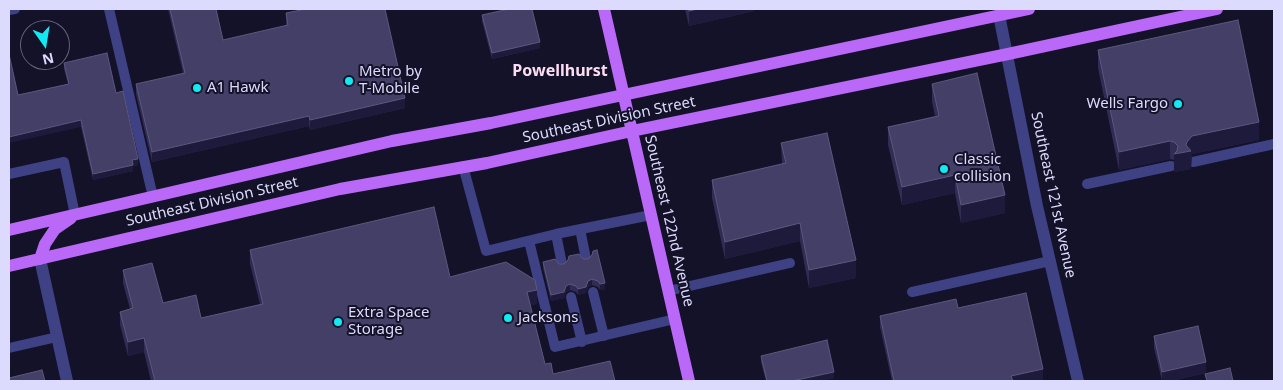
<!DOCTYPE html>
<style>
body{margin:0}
#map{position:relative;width:1283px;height:390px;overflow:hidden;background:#141228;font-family:"Noto Sans",sans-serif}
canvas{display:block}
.frame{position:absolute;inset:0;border:10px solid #dddbfd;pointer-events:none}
.north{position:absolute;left:20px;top:20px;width:50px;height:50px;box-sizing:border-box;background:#141228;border:1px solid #64627d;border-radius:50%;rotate:167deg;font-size:14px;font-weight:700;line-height:20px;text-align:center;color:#dddbfd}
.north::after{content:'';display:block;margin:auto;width:18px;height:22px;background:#11e9f3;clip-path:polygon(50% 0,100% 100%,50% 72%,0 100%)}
</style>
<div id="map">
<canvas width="1283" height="390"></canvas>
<div class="frame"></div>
<div class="north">N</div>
</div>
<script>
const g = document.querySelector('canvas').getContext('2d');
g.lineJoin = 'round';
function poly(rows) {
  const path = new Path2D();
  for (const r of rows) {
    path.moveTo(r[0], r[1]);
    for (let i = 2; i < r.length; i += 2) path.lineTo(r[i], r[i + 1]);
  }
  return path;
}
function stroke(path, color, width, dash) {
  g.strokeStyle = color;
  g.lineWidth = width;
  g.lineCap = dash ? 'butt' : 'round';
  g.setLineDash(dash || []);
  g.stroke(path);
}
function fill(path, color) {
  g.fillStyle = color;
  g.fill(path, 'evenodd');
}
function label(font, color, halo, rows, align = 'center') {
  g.font = font + ' "Noto Sans",sans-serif';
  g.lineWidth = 4;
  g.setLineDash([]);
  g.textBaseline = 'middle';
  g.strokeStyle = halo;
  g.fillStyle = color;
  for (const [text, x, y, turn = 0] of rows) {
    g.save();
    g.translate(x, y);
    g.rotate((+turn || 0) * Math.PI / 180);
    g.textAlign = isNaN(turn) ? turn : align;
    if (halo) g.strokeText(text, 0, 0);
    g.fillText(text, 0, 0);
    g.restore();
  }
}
stroke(poly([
 [109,9,153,197],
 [9,10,15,9],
 [1193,162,1274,144],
 [463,166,486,251,556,234,651,215],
 [9,174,64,162,75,215],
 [1087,184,1171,166],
 [580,229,586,259],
 [556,234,562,264],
 [529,241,555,347,675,319],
 [668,291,790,263],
 [593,292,604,336],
 [912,292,1050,261],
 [571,297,582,342],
 [9,348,57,337]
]), '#3f4185', 10);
stroke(poly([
 [999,15,1037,206,1078,381],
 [40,259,67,381]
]), '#3f4185', 12);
stroke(poly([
 [604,9,689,381],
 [9,230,392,141,491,123,1029,9],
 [40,259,45,244,55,229,71,218],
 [9,266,340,189,487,163,632,131,1008,54,1217,9]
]), '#b968f7', 12);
fill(poly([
 [168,9,216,9,223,40,286,26,286,13,405,108,310,130,309,126,152,162,136,94,136,84,183,73],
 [685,9,754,9,754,11,689,26],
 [482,15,540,48,492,59,482,21],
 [1098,50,1259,140,1192,154,1191,169,1174,172,1174,160,1170,159,1119,170,1098,68],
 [64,63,116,93,138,165,133,166,133,171,93,180,81,127,18,95,68,84,64,69],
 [932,84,1005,213,961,223,955,193,902,205,888,145,888,127,935,116,932,102],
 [781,143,856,278,809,288,800,241,725,259,712,198,712,180,782,164],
 [250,250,450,277,537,304,530,305,545,364,553,374,615,381,151,381,144,352,128,356,120,325,120,312,130,309,123,283,123,270,163,303,201,318,260,304,250,264],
 [579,254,605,289,600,290,598,287,592,285,588,287,586,293,578,295,576,292,570,290,566,292,564,298,551,301,543,268,543,262,564,264],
 [958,308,1043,380,1036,381,892,381,880,327,880,316],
 [1154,336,1206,373,1172,381,1162,381,1154,348],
 [761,356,834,378,820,381,766,381,761,362]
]), '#322c55');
fill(poly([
 [698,9,754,9,754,11,689,26,689,11],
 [540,42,540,48,492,59,492,53],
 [405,98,405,108,310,130,310,120],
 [309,116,309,126,152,162,152,152],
 [81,120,81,127,9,143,9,137],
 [1259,122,1259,140,1192,154,1191,169,1174,172,1174,154,1192,136],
 [1170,141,1170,159,1119,170,1119,152],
 [138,159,138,165,133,166,133,171,93,180,93,174,132,160],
 [955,175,955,193,902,205,902,187],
 [1005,195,1005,213,961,223,961,205],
 [800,223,800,241,725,259,725,242],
 [856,260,856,278,809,288,809,270],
 [592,279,592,285,588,287,586,293,578,295,578,289],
 [605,283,605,289,600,290,600,284],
 [570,284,570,290,566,292,564,298,551,301,551,295],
 [537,290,537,304,527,306,527,292],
 [144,338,144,352,128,356,128,342],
 [1206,362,1206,373,1172,381,1162,381,1162,372],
 [1043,369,1043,380,1036,381,1011,381,1011,376],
 [834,372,834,378,820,381,792,381]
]), '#1e1a3b');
const building = poly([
 [170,9,216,9,223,40,288,25,286,13,306,9,385,9,405,98,310,120,309,116,152,152,136,84,185,73,170,9],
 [509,9,532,9,540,42,492,53,482,15,509,9],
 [689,9,698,9,689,11,689,9],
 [1238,20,1259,122,1192,136,1187,142,1186,145,1191,151,1174,154,1177,151,1178,146,1174,142,1170,141,1119,152,1098,50,1238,20],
 [107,53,116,93,123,91,138,159,132,160,133,165,93,174,81,120,9,137,9,54,18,95,69,84,64,63,107,53],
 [977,73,1005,195,961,205,955,175,902,187,888,127,939,116,932,84,977,73],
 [827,133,856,260,809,270,800,223,725,242,712,180,786,163,781,143,827,133],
 [434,207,450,277,506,262,535,280,537,290,527,292,545,364,551,363,553,374,610,361,615,381,155,381,144,338,128,342,120,312,133,308,123,270,152,263,163,303,196,295,201,318,263,304,250,250,434,207],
 [597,250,605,283,600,284,598,281,592,279,588,281,586,287,578,289,576,286,570,284,566,286,564,292,551,295,543,262,555,259,559,264,564,264,568,260,569,256,579,254,583,259,588,259,592,255,593,251,597,250],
 [1026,293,1043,369,1011,376,1013,381,894,381,880,316,956,299,958,308,1026,293],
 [1198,326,1206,362,1162,372,1154,336,1198,326],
 [827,340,834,372,792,381,767,381,761,356,827,340],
 [1230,368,1233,381,1207,381,1205,374,1230,368],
 [42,370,45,381,9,381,9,378,42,370]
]);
fill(building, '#443f67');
stroke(building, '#5c577e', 1);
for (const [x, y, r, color] of [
 [349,81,5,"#11e9f3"],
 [197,88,5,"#11e9f3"],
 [1178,104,5,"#11e9f3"],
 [944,169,5,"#11e9f3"],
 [508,318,5,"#11e9f3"],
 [338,322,5,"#11e9f3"]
]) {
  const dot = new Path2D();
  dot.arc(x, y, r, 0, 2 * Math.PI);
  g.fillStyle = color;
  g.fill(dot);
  stroke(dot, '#141228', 2);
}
label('15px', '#dddbfd', '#141228', [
 ["Metro by",359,72],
 ["T-Mobile",359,89],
 ["A1 Hawk",207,88],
 ["Wells Fargo",1168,104,"right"],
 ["Classic",954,160],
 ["collision",954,177],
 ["Extra Space",348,313],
 ["Storage",348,330],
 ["Jacksons",518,318]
], 'left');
label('15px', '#dddbfd', '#141228', [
 ["Southeast Division Street",609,120,-12],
 ["Southeast 121st Avenue",1053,195,78],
 ["Southeast Division Street",212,202,-13],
 ["Southeast 122nd Avenue",669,221,77]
]);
label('bold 16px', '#fdddf3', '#141228', [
 ["Powellhurst",560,71]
]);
</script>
